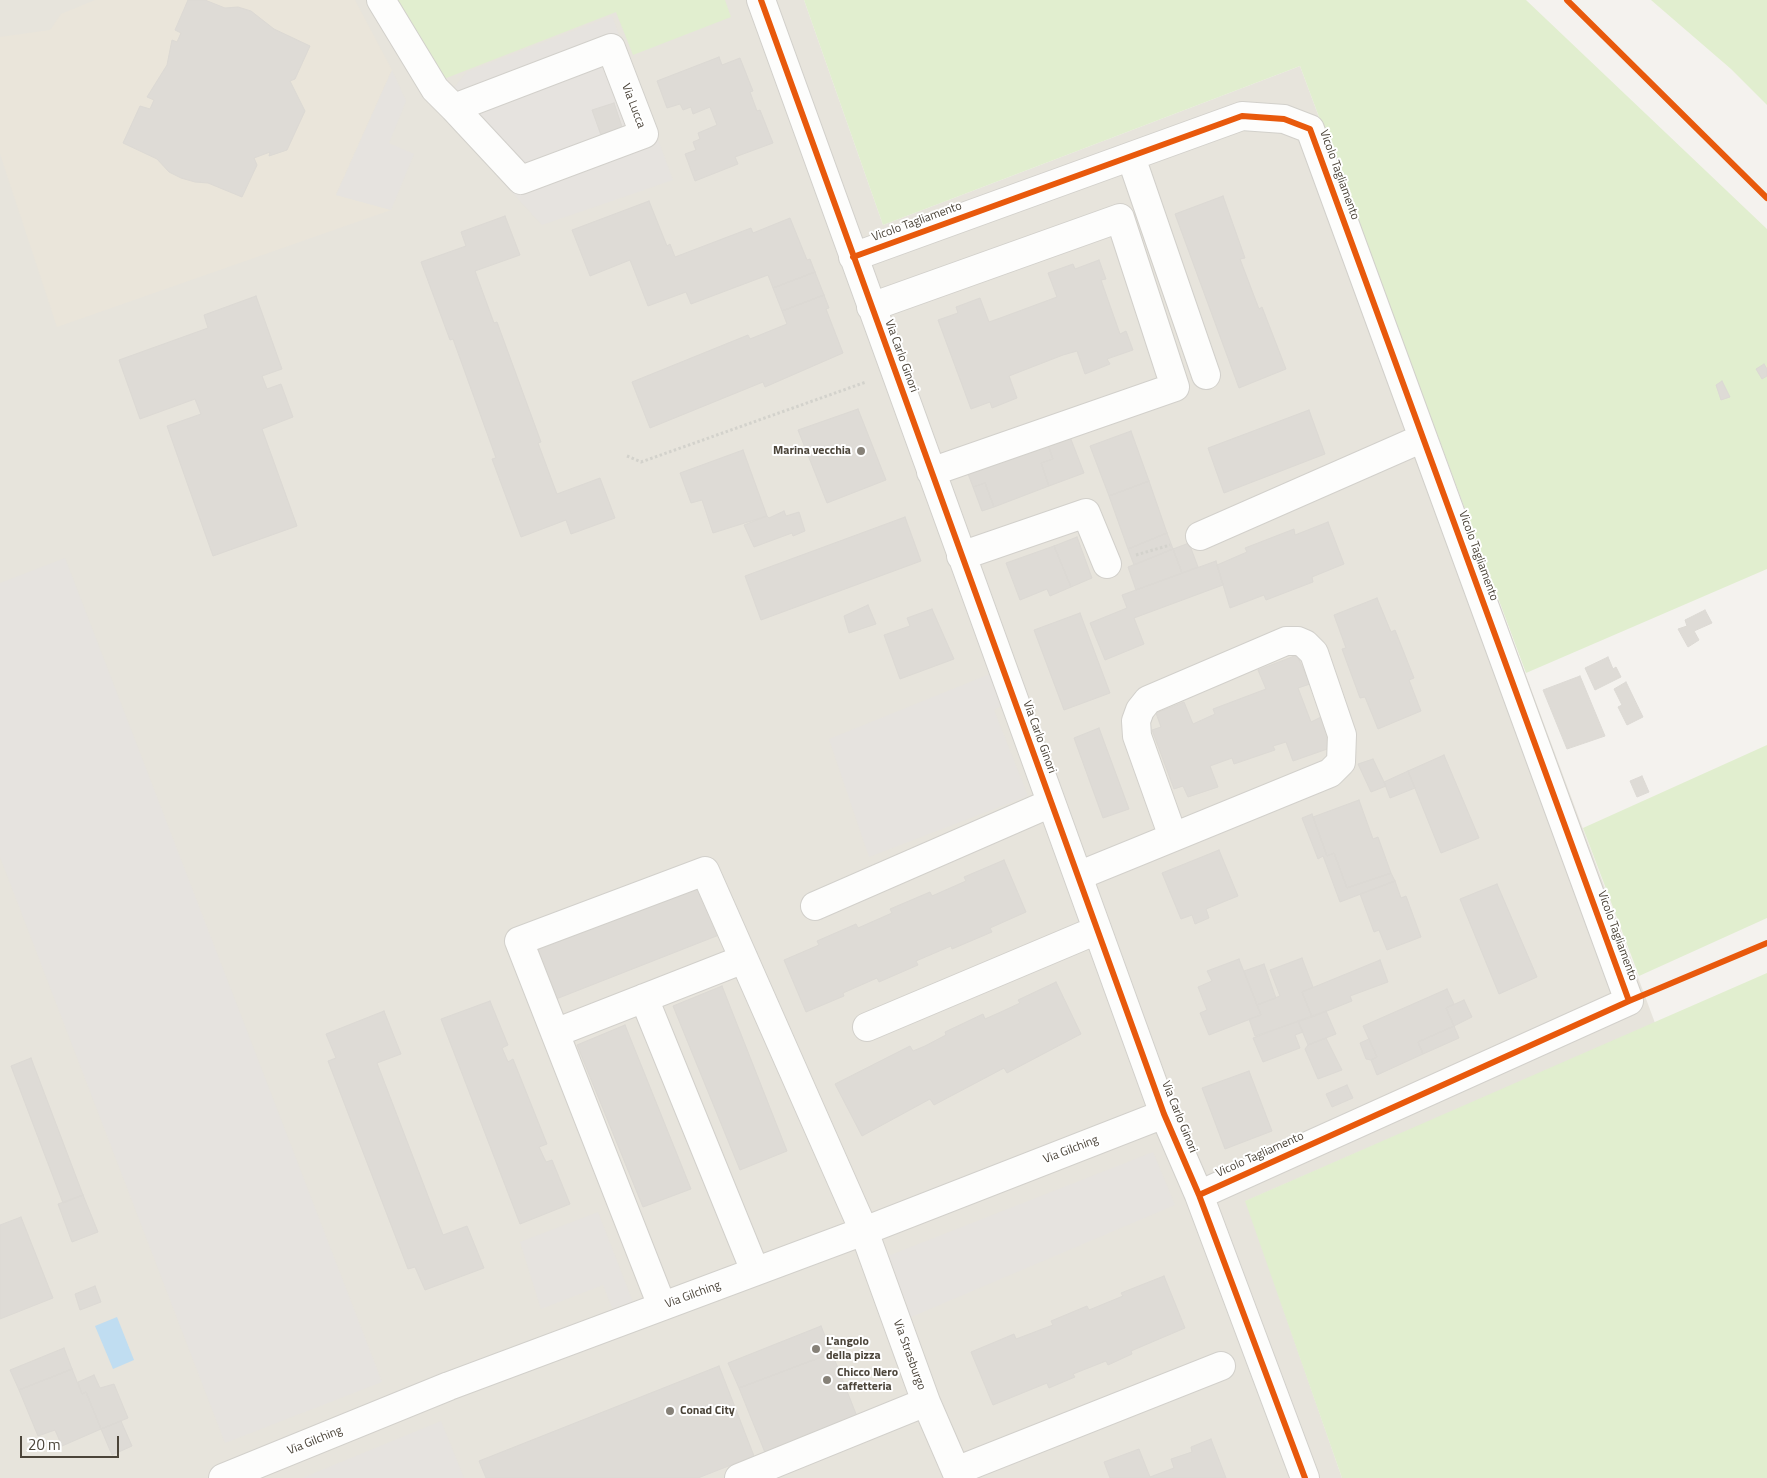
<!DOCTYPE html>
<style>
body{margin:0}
#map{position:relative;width:1767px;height:1478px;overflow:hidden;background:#f4f2ee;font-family:"Titillium Web",sans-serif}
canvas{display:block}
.scale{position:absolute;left:20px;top:1436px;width:99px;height:22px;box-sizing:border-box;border:2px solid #4b4439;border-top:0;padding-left:6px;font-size:15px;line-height:18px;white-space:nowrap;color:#4b4439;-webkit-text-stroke:4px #fff;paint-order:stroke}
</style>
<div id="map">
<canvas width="1767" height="1478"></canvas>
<div class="scale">20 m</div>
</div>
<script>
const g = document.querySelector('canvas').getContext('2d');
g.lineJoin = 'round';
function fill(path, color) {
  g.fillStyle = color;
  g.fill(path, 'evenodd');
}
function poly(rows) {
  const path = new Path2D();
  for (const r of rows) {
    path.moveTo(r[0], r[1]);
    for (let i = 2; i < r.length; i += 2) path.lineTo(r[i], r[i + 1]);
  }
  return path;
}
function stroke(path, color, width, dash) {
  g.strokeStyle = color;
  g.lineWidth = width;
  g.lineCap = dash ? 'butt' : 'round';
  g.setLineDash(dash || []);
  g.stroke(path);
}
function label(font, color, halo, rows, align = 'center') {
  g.font = font + ' "Titillium Web",sans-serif';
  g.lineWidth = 4;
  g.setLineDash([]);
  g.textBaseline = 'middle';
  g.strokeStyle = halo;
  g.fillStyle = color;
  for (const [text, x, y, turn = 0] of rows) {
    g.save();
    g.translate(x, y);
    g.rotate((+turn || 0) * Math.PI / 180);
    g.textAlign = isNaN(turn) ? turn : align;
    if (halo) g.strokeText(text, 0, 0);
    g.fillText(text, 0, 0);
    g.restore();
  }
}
fill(poly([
 [0,0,804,0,883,225,1300,66,1655,1023,1246,1201,1342,1478,0,1478]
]), '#e7e4dc');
fill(poly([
 [95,0,355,0,392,70,336,195,391,210,57,327,0,154,0,37,50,30,61,14]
]), '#eae5da');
fill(poly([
 [398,0,725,0,731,17,633,55,616,12,431,84],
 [804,0,1526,0,1767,229,1767,569,1526,673,1300,66,883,225],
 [1651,0,1767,0,1767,105,1731,69],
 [1767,745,1767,918,1639,976,1583,828],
 [1767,973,1767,1478,1342,1478,1245,1201]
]), '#e1eecf');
fill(poly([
 [612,16,673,180,542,225,508,188,443,101,467,72],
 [392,70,406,101,389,143,414,154,391,210,336,195],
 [65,558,382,1382,225,1443,0,857,0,583],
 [1002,669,1013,699,994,710,1028,796,869,857,829,739],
 [1153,1152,1175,1205,897,1323,875,1261],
 [598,1212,638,1315,618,1323,603,1285,541,1309,520,1242],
 [441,1421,464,1478,302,1478]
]), '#e6e3df');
fill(poly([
 [117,1317,134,1360,113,1369,95,1326]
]), '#c0ddf1');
const building = poly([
 [188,0,205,0,225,8,238,7,251,11,274,29,310,46,295,79,290,81,305,111,287,150,269,156,270,152,254,158,257,165,242,197,208,183,195,182,181,178,169,172,157,159,123,143,140,106,150,109,154,100,147,97,167,65,172,40,177,42,181,33,175,30,188,0],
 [719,57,722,65,740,58,753,91,750,92,757,111,760,110,773,143,735,157,738,164,695,181,685,154,696,150,693,142,700,139,698,133,717,125,710,107,693,114,691,107,683,110,680,104,667,108,657,81,719,57],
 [614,103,622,127,601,135,592,110,614,103],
 [1223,196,1245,258,1240,259,1259,309,1262,307,1286,369,1239,388,1175,214,1223,196],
 [649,201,667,246,670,244,675,257,751,228,753,233,790,218,807,260,810,259,815,272,773,288,768,275,691,304,686,292,648,306,630,260,590,276,572,230,649,201],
 [505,216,520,255,475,271,494,323,497,322,541,442,538,443,557,494,600,478,615,518,571,534,566,520,521,537,492,459,496,458,453,339,450,340,421,262,466,246,461,232,505,216],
 [1099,260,1106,279,1101,280,1120,334,1126,331,1133,350,1107,359,1110,364,1085,374,1077,351,1063,355,1009,376,1017,398,992,408,990,402,971,409,938,320,958,313,956,307,980,298,989,322,1003,317,1057,297,1048,273,1073,264,1075,269,1099,260],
 [815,272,824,295,782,311,773,288,815,272],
 [824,295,829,308,826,309,843,353,765,387,763,382,650,428,632,382,748,335,750,339,787,324,782,311,824,295],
 [256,296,282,369,262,376,267,389,281,384,293,417,262,429,297,526,213,556,167,426,201,414,195,399,140,419,119,360,208,328,204,315,256,296],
 [1764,364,1767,369,1767,376,1762,379,1756,369,1764,364],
 [1722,381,1730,397,1721,400,1716,385,1722,381],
 [858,409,886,480,827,503,798,430,858,409],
 [1309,410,1325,454,1224,493,1208,448,1309,410],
 [1067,429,1084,473,1049,486,1041,463,1053,459,1045,437,1067,429],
 [1131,431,1149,481,1109,496,1090,446,1131,431],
 [1045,437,1053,459,1041,463,1049,486,994,507,985,483,973,487,965,466,1045,437],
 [743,450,767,516,713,533,702,500,691,503,680,473,743,450],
 [1149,481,1167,533,1128,549,1109,496,1149,481],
 [985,483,994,507,982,511,973,487,985,483],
 [784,511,786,516,799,512,805,531,793,536,792,533,754,547,744,525,767,516,769,518,784,511],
 [905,517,921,561,761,620,745,576,905,517],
 [1328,522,1344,564,1312,577,1313,582,1266,600,1264,595,1230,608,1217,565,1247,552,1245,548,1294,529,1295,535,1328,522],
 [1167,533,1173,549,1134,565,1128,549,1167,533],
 [1077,537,1092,578,1071,587,1054,546,1077,537],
 [1189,543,1198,567,1182,573,1173,549,1189,543],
 [1054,546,1071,587,1050,596,1047,589,1020,600,1006,563,1054,546],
 [1173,549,1182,573,1136,590,1128,567,1173,549],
 [1216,561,1223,585,1134,618,1144,644,1105,660,1090,623,1127,608,1122,595,1216,561],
 [1377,598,1391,632,1395,630,1414,678,1409,680,1421,711,1378,729,1365,697,1360,698,1342,649,1346,648,1334,615,1377,598],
 [868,605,876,624,849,633,844,616,868,605],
 [932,609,954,659,900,679,884,635,910,626,907,618,932,609],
 [1705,610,1712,623,1694,631,1699,640,1688,647,1678,629,1687,626,1685,620,1705,610],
 [1080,613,1110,693,1064,710,1034,630,1080,613],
 [1297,655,1310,684,1298,688,1311,722,1321,717,1333,747,1293,761,1286,742,1273,746,1275,750,1234,764,1232,758,1210,766,1218,787,1188,797,1183,786,1174,789,1152,730,1161,727,1156,713,1184,702,1193,724,1215,714,1213,709,1266,689,1258,670,1297,655],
 [1608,657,1613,669,1616,667,1621,677,1595,690,1585,668,1608,657],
 [1580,676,1605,736,1567,749,1543,690,1580,676],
 [1626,682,1643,717,1627,725,1618,707,1622,705,1614,689,1626,682],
 [1099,728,1129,809,1103,818,1074,738,1099,728],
 [1444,755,1479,838,1441,853,1408,771,1444,755],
 [1373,759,1386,786,1371,792,1358,764,1373,759],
 [1408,771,1415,788,1390,798,1384,782,1408,771],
 [1642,776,1649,792,1637,797,1630,781,1642,776],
 [1359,800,1373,839,1378,837,1391,873,1347,888,1334,853,1327,856,1313,817,1359,800],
 [1312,814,1327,856,1334,853,1347,888,1391,873,1395,881,1340,902,1323,856,1318,859,1302,818,1312,814],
 [1219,850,1238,896,1206,909,1209,918,1195,924,1192,915,1181,919,1162,873,1219,850],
 [1004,860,1026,912,990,928,992,932,952,949,951,946,916,961,918,965,879,982,877,978,843,993,844,996,806,1012,784,960,819,945,817,941,856,924,858,928,892,913,890,909,930,892,932,896,966,881,964,877,1004,860],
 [1395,881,1401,898,1406,896,1421,937,1387,950,1379,930,1374,932,1360,894,1395,881],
 [1497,884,1537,977,1499,994,1460,899,1497,884],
 [700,886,719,935,551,1001,532,952,700,886],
 [1302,958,1313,987,1302,992,1312,1017,1255,1036,1249,1019,1261,1015,1257,1005,1280,996,1270,970,1302,958],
 [1239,959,1261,1015,1209,1035,1200,1013,1207,1010,1198,987,1212,981,1207,971,1239,959],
 [1380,960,1388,982,1350,996,1352,1001,1312,1017,1302,992,1380,960],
 [1264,964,1276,998,1257,1005,1244,971,1264,964],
 [1056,982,1081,1034,1007,1073,1004,1068,934,1105,930,1099,862,1136,835,1084,910,1046,913,1051,925,1046,946,1035,945,1032,983,1014,985,1019,1003,1011,1020,1003,1018,1000,1056,982],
 [722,986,787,1151,740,1170,673,1006,722,986],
 [1447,989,1454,1004,1446,1008,1454,1026,1418,1042,1423,1054,1377,1075,1371,1060,1377,1057,1363,1026,1447,989],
 [1464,1000,1472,1017,1454,1026,1446,1008,1464,1000],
 [490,1001,508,1045,502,1048,508,1062,513,1059,547,1144,539,1147,546,1162,552,1160,570,1204,520,1224,441,1019,490,1001],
 [384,1011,401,1054,377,1063,443,1235,467,1226,484,1268,425,1290,415,1267,408,1269,328,1061,336,1058,326,1034,384,1011],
 [1326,1011,1336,1034,1308,1045,1298,1021,1326,1011],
 [1298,1021,1303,1032,1295,1035,1300,1048,1263,1062,1253,1038,1298,1021],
 [625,1025,691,1189,643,1207,577,1045,625,1025],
 [1454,1026,1459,1038,1423,1054,1418,1042,1454,1026],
 [1326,1038,1342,1070,1318,1079,1305,1049,1308,1045,1326,1038],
 [1369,1039,1377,1057,1371,1060,1366,1059,1360,1043,1369,1039],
 [31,1058,83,1195,63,1203,11,1066,31,1058],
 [1249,1071,1272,1131,1225,1149,1202,1088,1249,1071],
 [1347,1085,1353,1098,1332,1107,1326,1094,1347,1085],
 [83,1195,98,1232,72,1242,58,1204,83,1195],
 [21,1217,53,1298,0,1319,0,1225,21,1217],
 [1164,1276,1185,1328,1131,1351,1132,1354,1108,1365,1106,1361,1073,1374,1075,1377,1049,1388,1047,1383,993,1405,971,1352,1014,1334,1016,1339,1053,1325,1051,1321,1087,1306,1089,1310,1123,1296,1121,1293,1164,1276],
 [95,1286,101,1302,80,1310,75,1294,95,1286],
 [821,1326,832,1353,739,1388,728,1363,821,1326],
 [64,1348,72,1369,19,1390,10,1370,64,1348],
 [832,1353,858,1419,766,1455,739,1388,832,1353],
 [719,1366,754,1456,698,1478,486,1478,479,1461,719,1366],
 [72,1369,82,1394,86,1392,101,1429,62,1446,55,1430,38,1436,19,1390,72,1369],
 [94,1375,100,1388,114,1384,128,1418,101,1429,86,1392,82,1394,78,1382,94,1375],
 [121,1421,132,1446,112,1455,101,1429,121,1421],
 [1211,1439,1226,1478,1110,1478,1104,1462,1139,1449,1150,1477,1174,1468,1171,1459,1192,1452,1191,1447,1211,1439]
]);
fill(building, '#dedbd6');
stroke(building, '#dcd9d4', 1);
const minor = poly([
 [381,0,435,89,454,108,521,180,644,134,611,48,454,108],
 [761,0,1164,1114,1199,1195,1305,1478],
 [1131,157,1206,375],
 [853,257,1242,116,1284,119,1310,129,1629,1001,1199,1195],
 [871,307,1120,218,1175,387,931,472],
 [1200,536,1423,438],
 [961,556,1086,513,1107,564],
 [1078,876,1137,852,1330,773,1341,762,1342,735,1314,653,1305,644,1298,641,1286,641,1148,700,1140,710,1136,721,1137,736,1173,837],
 [815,906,1051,803],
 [644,998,755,1271],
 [867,1027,1097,930],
 [555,1033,744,959],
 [662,1306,519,941,705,871,864,1231,926,1402,959,1478],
 [956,1471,1221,1366],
 [223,1478,449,1386,864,1231,1164,1114],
 [739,1478,926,1402]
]);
stroke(minor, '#d2d0cb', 30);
stroke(poly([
 [627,456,641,462,866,382],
 [1136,555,1170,545]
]), '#d3d2cc', 3, [2.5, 2.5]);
stroke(minor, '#fdfdfc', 28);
stroke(poly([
 [761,0,1164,1114,1199,1195,1305,1478],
 [1567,0,1767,198],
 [853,257,1242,116,1284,119,1310,129,1629,1001,1199,1195],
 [1629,1001,1767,943]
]), '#e8590c', 6);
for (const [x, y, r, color] of [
 [861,451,5,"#868178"],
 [816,1349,5,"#868178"],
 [827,1380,5,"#868178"],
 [670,1411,5,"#868178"]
]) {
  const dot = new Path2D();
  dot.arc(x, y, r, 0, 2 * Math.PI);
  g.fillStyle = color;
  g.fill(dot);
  stroke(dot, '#fff', 2);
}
label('12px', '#4b4439', '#fff', [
 ["Via Lucca",633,106,69],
 ["Vicolo Tagliamento",1339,175,70],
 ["Vicolo Tagliamento",917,222,-20],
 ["Via Carlo Ginori",901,356,70],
 ["Vicolo Tagliamento",1478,556,70],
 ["Via Carlo Ginori",1039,737,70],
 ["Vicolo Tagliamento",1617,936,70],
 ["Via Carlo Ginori",1179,1117,68],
 ["Via Gilching",1071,1150,-21],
 ["Vicolo Tagliamento",1260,1155,-24],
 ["Via Gilching",693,1295,-20],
 ["Via Strasburgo",909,1355,70],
 ["Via Gilching",315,1441,-22]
]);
label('bold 12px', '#4b4439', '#fff', [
 ["Marina vecchia",851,451,"right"],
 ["L'angolo",826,1342],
 ["della pizza",826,1356],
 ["Chicco Nero",837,1373],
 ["caffetteria",837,1387],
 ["Conad City",680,1411]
], 'left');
</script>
